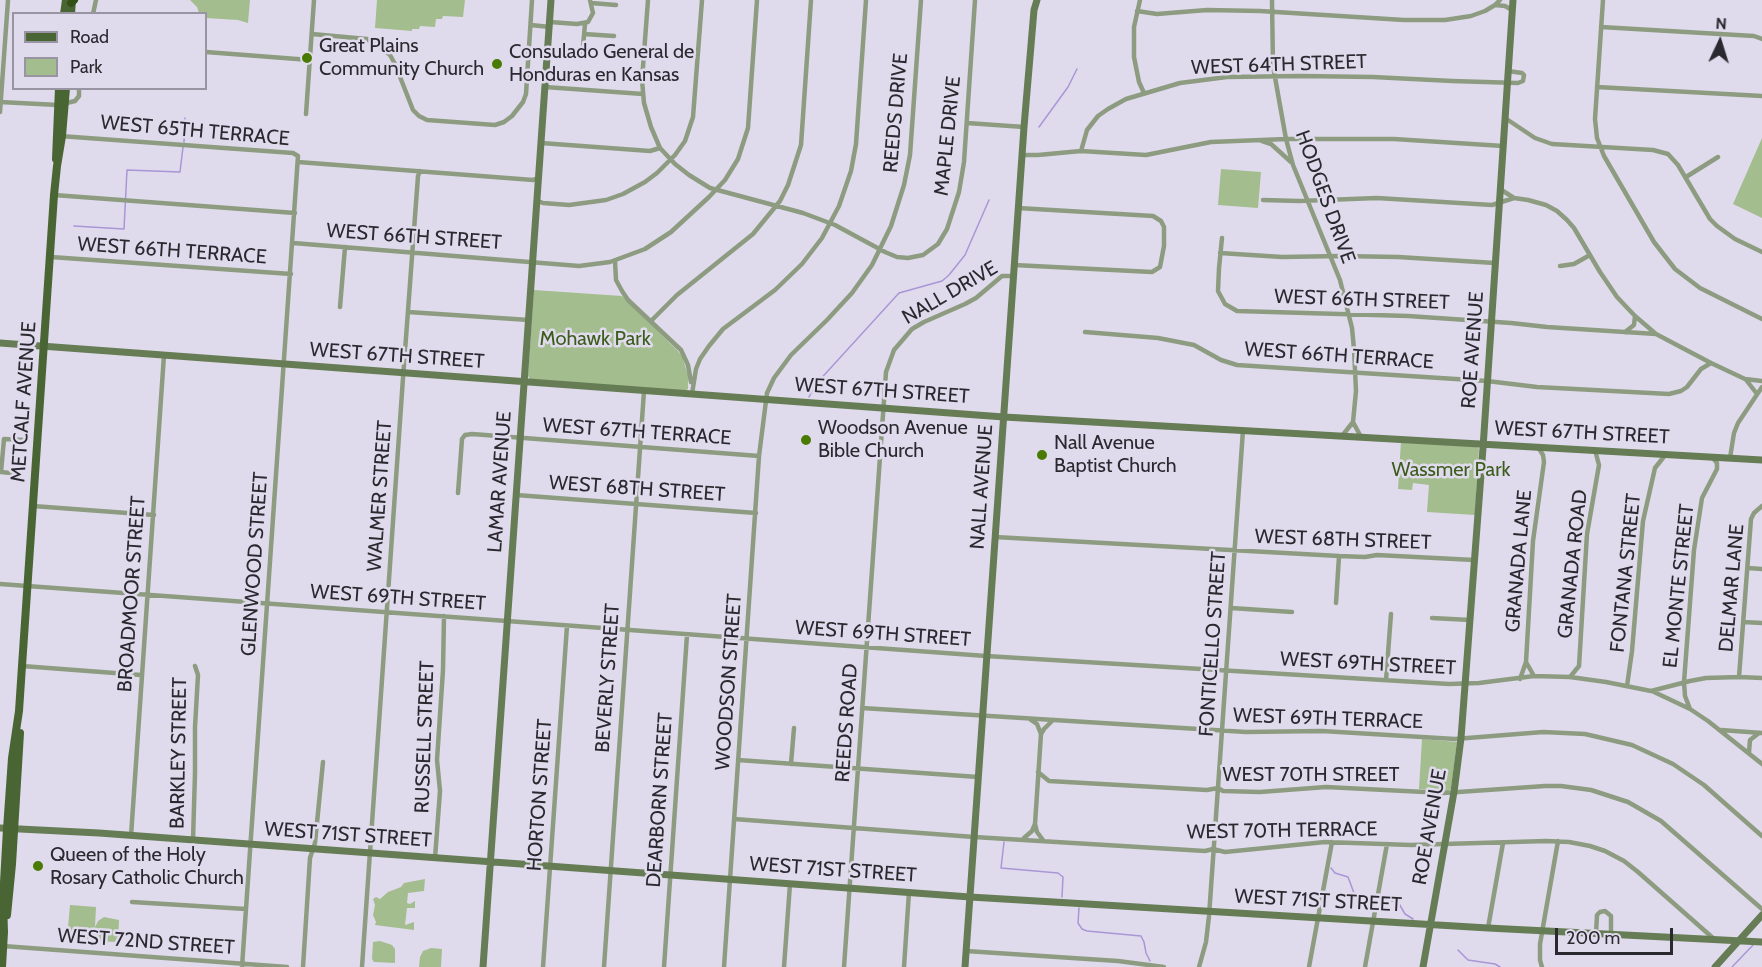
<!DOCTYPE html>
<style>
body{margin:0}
#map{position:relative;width:1762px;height:967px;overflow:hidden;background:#e0dbec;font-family:Cabin,sans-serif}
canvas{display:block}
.legend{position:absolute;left:12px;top:12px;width:195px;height:78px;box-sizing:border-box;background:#e0dbec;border:2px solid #9894a1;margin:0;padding:8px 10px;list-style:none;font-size:18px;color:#2b2930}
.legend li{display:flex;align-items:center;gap:12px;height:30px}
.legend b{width:30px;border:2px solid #9894a1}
.north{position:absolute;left:1690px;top:12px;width:60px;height:60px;-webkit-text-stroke:4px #e0dbec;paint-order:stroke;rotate:4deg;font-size:16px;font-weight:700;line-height:24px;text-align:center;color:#2b2930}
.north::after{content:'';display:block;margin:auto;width:21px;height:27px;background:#2b2930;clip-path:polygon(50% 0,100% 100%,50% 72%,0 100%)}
.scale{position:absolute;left:1555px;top:928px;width:118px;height:27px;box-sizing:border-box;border:3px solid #2b2930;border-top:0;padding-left:8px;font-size:18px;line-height:21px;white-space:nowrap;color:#2b2930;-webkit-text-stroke:4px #e0dbec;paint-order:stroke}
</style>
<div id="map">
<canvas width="1762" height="967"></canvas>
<ul class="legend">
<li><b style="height:8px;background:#4a6534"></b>Road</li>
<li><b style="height:16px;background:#a3bd8f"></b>Park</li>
</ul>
<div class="north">N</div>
<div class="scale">200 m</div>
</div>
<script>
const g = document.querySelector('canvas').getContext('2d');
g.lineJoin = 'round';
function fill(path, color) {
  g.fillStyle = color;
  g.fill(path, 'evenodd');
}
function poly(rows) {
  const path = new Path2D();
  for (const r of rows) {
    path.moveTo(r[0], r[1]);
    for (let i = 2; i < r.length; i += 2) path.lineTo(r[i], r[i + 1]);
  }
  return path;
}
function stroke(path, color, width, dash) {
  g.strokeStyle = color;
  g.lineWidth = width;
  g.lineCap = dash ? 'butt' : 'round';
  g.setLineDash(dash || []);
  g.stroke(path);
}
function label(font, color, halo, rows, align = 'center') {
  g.font = font + ' Cabin,sans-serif';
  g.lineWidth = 5;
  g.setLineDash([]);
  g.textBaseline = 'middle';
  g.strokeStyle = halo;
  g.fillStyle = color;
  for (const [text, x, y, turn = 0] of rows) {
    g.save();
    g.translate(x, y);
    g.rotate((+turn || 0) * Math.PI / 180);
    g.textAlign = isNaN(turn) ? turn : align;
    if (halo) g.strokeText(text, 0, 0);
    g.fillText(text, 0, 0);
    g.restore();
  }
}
fill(poly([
 [190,0,250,0,248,23,238,20,206,18,206,14,199,13,197,7],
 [377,0,465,0,463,17,443,16,442,19,436,19,435,27,420,26,419,29,412,29,412,31,375,28],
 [1762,138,1762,218,1733,204],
 [1221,169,1261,172,1258,208,1218,205],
 [534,290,622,296,677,350,682,356,688,375,688,389,685,391,530,379,528,376],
 [1401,441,1476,445,1479,449,1475,515,1427,512,1429,485,1413,483,1412,490,1398,489],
 [1422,739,1457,742,1451,789,1448,791,1419,789],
 [425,879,424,891,408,893,407,903,410,904,415,901,415,908,407,908,405,925,414,922,414,930,375,925,376,922,373,915,375,905,373,899,376,897,380,899,388,892,401,887,404,883],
 [70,905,96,907,95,927,98,921,104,917,119,920,118,941,115,942,67,939],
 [380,941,392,945,395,949,395,963,374,962,372,959,373,942],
 [431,948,442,949,441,967,419,967,420,957,423,951]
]), '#a3bd8f');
stroke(poly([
 [1039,127,1068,87,1077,69],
 [184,142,185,118],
 [74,226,124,229,127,170,180,172,183,147],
 [809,397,816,384,899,293,942,281,949,275,965,255,989,200],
 [1004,842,1001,868,1058,873,1063,877,1062,897],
 [1331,868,1335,873,1348,877,1354,893,1357,896,1373,898],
 [1381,899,1398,902,1405,914,1413,919],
 [1079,908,1078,923,1082,929,1087,931,1141,936,1144,942,1146,953,1150,961],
 [1458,950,1468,960,1495,964,1500,967],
 [1732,967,1754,944]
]), '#a896d6', 1.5);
stroke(poly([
 [648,0,642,80,644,103,651,127,660,148,675,164,689,175,710,188,803,213,835,225,885,252,897,257,908,258,923,255,938,244,947,229,959,192,964,162,975,0],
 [1140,0,1134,27,1134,57,1139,82,1144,93],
 [1272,0,1273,66,1286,139,1293,165,1340,280,1352,328,1354,349,1356,391,1353,422,1342,436],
 [1603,0,1595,119,1597,138,1604,156,1654,242,1675,269,1700,288,1762,319],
 [591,3,616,5],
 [1495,5,1505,6,1512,10],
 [1137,11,1157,14,1207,10,1260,11,1404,20,1445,20,1471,16,1485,11,1495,5,1500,0],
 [93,14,96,0],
 [550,22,577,24,588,22,593,13,590,0],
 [531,25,550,27],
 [1601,27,1754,36,1762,39],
 [312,34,367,39,383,49,390,55,395,64,413,110,419,116,427,120,495,125,504,122,512,116,523,102,526,94,532,0],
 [584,34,614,36],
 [206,52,310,60],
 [582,58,585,24],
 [545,87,643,94],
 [1597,87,1762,96],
 [0,102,58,105,75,101,79,96,79,88],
 [0,112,8,0],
 [306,114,314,0],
 [1505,118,1535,138,1552,144,1653,150,1668,154,1678,165,1710,219,1717,226,1735,239,1762,252],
 [967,123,1024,127],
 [60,136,293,153,298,156,242,967],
 [1262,141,1271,144,1291,162],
 [541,143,650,151,660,148],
 [1081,151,1087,130,1098,116,1108,109,1126,99,1180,83,1227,77,1301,76,1373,77,1452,81,1518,83,1523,81,1524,75,1522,73,1508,71],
 [1022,155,1038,155,1081,151,1146,155,1211,142,1286,139,1394,139,1503,146],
 [298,162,533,180,539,178],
 [1686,177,1718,157],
 [1500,189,1514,198,1528,200,1546,205,1557,211,1567,220,1574,228,1600,272,1617,297,1635,316,1656,334],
 [54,195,295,213],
 [1263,200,1299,201,1377,198,1492,205,1514,198],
 [538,201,543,203,569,205,606,200,623,194,645,182,657,173,675,155,685,141,693,117,702,0],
 [1222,238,1219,268,1218,291,1225,304,1237,311,1408,316,1511,323,1547,327,1656,334,1711,363,1745,379,1762,381],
 [293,243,579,266,610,262,645,249,671,232,709,197,725,180,738,159,748,128,757,0],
 [1220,253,1282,257,1341,256,1398,257,1495,263],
 [51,257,291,274],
 [615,261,616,280,622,291,628,300,681,350,688,365,691,382],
 [1014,265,1152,272,1160,267,1164,246,1164,227,1161,221,1153,216,1018,208],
 [1560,266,1574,264,1590,255],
 [340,307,345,247],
 [408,312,529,320],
 [651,321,677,295,753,234,780,201,788,185,801,145,811,0],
 [1085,332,1158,338,1194,345,1221,360,1237,365,1487,381,1537,387,1669,394,1681,391,1687,387,1701,369,1711,363],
 [1625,332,1634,325,1635,316],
 [1747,381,1757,394],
 [692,394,696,369,700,359,709,346,723,329,775,290,802,264,822,238,839,206,851,171,856,144,866,0],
 [1353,422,1361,437],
 [1730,458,1734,433,1738,423,1762,387],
 [20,474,1,472,4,439,24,440],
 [458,493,462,439,465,435,472,434,759,456],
 [516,495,756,513],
 [33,506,154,515],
 [995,537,1339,556,1365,557,1377,555,1474,560],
 [1748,568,1762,569],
 [0,584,986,656,1449,684,1479,683,1534,676,1570,677,1606,682,1651,691,1690,681,1706,678,1739,677,1762,678],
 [1336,603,1339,556],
 [1231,608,1292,612],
 [1432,618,1470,620],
 [1743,622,1762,623],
 [22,666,141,675],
 [1534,676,1526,662,1533,541,1544,462,1543,455,1538,447],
 [1570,677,1579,666,1587,534,1599,465,1595,450],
 [1739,677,1751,519,1754,513,1762,506],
 [1520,679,1526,662],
 [1386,680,1391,614],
 [1627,686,1632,651,1643,521,1655,468,1666,454],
 [1652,691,1690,709,1708,721,1762,764],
 [862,708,1246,732,1322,731,1455,739,1543,732,1585,734,1632,745,1673,764,1704,785,1762,836],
 [1690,709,1685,696,1684,682,1694,550,1702,498,1717,469,1717,463,1712,457],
 [1031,720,1037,724,1041,734],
 [1721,730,1762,733],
 [1749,752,1750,740,1759,733],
 [738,760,978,777],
 [791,764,794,728],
 [1038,772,1049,781,1207,790,1218,788,1223,791,1260,792,1326,787,1444,793,1545,786,1561,786,1591,790,1628,802,1661,821,1762,909],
 [734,819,974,837,1205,851,1213,849,1225,852,1325,842,1411,845,1546,841,1569,842,1590,846,1605,851,1624,861,1638,872,1713,938],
 [131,836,164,355],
 [1024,838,1032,831,1035,824],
 [193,840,195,773,195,727,198,675,195,666],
 [1043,840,1037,832,1035,824,1041,734,1044,729,1053,720],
 [435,858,440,791,437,760,443,670,444,616],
 [132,902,246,909],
 [1488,928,1503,843],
 [1596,933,1597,915,1600,912,1605,911,1611,916,1611,934],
 [3,946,287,967],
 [966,951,1118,961,1164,967],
 [303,967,310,858,315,843,323,762],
 [362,967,403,378,418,176,420,171],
 [543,967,567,626],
 [604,967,644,391],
 [664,967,687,635],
 [724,967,759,456,767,393,774,378,791,355,827,320,852,293,872,265,891,226,904,185,910,155,921,0],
 [784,967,790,884],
 [844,967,886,372,894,350,912,329,924,322,965,304,976,298,1002,276,1014,276],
 [904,967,909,892],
 [1199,967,1206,942,1209,916,1243,430],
 [1309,967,1332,842],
 [1365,967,1387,844],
 [1542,967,1540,960,1540,944,1558,841]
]), '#8d9c81', 4.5);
stroke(poly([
 [0,343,1004,417,1762,460],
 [0,828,99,833,970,897,1488,928,1762,942],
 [483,967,551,0],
 [965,967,1024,127,1034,10,1037,0],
 [1423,967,1454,792,1461,738,1483,448,1513,0],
 [1715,967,1762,915]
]), '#667c55', 7);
stroke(poly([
 [64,14,66,0],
 [71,14,72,0],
 [56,159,59,88],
 [7,915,12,864,20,733],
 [2,967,4,932,3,900,7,829,12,758,19,711,22,666,54,195,57,166,62,136,66,88]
]), '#4a6534', 8);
stroke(poly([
 [71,3,74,0]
]), '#335014', 8);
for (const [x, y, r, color] of [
 [307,58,6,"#497a03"],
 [497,64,6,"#497a03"],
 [806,440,6,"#497a03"],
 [1042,455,6,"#497a03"],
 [38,866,6,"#497a03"]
]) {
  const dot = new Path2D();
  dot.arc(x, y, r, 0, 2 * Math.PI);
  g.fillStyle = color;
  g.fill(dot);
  stroke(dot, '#e0dbec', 2);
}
label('20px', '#2b2930', '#e0dbec', [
 ["Great Plains",319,46],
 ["Community Church",319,69],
 ["Consulado General de",509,52],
 ["Honduras en Kansas",509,75],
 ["Woodson Avenue",818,428],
 ["Bible Church",818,451],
 ["Nall Avenue",1054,443],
 ["Baptist Church",1054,466],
 ["Queen of the Holy",50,855],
 ["Rosary Catholic Church",50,878]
], 'left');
label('20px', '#2b2930', '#e0dbec', [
 ["WEST 64TH STREET",1279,65,-2],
 ["REEDS DRIVE",896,113,-85],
 ["WEST 65TH TERRACE",195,131,5],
 ["MAPLE DRIVE",948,136,-84],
 ["HODGES DRIVE",1325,197,70],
 ["WEST 66TH STREET",414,237,4],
 ["WEST 66TH TERRACE",172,251,4],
 ["NALL DRIVE",950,293,-30],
 ["WEST 66TH STREET",1362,300,2],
 ["ROE AVENUE",1473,350,-86],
 ["WEST 67TH STREET",397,356,4],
 ["WEST 66TH TERRACE",1339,356,4],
 ["WEST 67TH STREET",882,391,4],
 ["METCALF AVENUE",24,402,-86],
 ["WEST 67TH TERRACE",637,432,4],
 ["WEST 67TH STREET",1582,433,3],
 ["LAMAR AVENUE",500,482,-86],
 ["NALL AVENUE",982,487,-86],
 ["WEST 68TH STREET",637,489,4],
 ["WALMER STREET",380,496,-86],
 ["WEST 68TH STREET",1343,540,2],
 ["GRANADA LANE",1519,561,-85],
 ["GLENWOOD STREET",255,564,-86],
 ["GRANADA ROAD",1573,564,-84],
 ["FONTANA STREET",1626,573,-84],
 ["EL MONTE STREET",1679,586,-84],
 ["DELMAR LANE",1732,588,-85],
 ["BROADMOOR STREET",132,594,-86],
 ["WEST 69TH STREET",398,598,4],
 ["WEST 69TH STREET",883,634,4],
 ["FONTICELLO STREET",1213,644,-86],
 ["WEST 69TH STREET",1368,664,3],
 ["BEVERLY STREET",608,678,-86],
 ["WOODSON STREET",729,682,-86],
 ["WEST 69TH TERRACE",1328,719,2],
 ["REEDS ROAD",847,723,-86],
 ["RUSSELL STREET",425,737,-88],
 ["BARKLEY STREET",179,753,-89],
 ["WEST 70TH STREET",1311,775],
 ["HORTON STREET",540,795,-86],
 ["DEARBORN STREET",660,800,-86],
 ["ROE AVENUE",1430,827,-80],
 ["WEST 70TH TERRACE",1282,831,-1],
 ["WEST 71ST STREET",348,835,4],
 ["WEST 71ST STREET",833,870,4],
 ["WEST 71ST STREET",1318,901,3],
 ["WEST 72ND STREET",146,942,4]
]);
label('20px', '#3c5c1c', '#e0dbec', [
 ["Mohawk Park",595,339],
 ["Wassmer Park",1451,470]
]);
</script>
